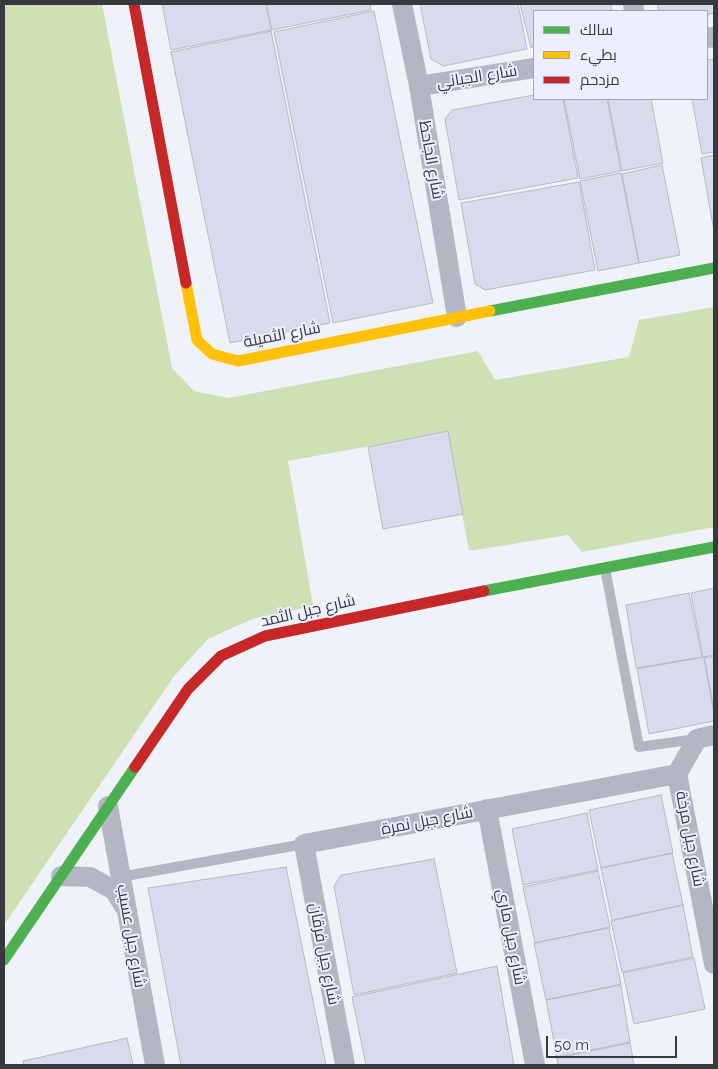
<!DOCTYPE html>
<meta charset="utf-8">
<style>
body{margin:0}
#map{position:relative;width:718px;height:1069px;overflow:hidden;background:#f0f2fa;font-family:Raleway,Cairo,sans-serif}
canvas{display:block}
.frame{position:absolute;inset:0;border:5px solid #37393f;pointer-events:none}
.legend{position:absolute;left:533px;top:10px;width:175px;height:90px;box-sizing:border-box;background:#ebefff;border:1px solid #a3a6b2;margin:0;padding:6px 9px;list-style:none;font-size:15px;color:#37393f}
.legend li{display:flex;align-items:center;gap:10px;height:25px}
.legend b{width:25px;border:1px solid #a3a6b2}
.scale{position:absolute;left:546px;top:1036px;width:131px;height:22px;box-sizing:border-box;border:2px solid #37393f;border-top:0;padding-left:6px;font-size:15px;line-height:18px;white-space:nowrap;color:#37393f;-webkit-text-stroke:4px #ebefff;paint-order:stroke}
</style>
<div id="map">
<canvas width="718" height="1069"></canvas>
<div class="frame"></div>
<ul class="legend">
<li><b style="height:6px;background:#4caf50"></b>سالك</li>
<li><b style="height:6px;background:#ffc107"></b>بطيء</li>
<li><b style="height:6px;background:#c62828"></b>مزدحم</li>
</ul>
<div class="scale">50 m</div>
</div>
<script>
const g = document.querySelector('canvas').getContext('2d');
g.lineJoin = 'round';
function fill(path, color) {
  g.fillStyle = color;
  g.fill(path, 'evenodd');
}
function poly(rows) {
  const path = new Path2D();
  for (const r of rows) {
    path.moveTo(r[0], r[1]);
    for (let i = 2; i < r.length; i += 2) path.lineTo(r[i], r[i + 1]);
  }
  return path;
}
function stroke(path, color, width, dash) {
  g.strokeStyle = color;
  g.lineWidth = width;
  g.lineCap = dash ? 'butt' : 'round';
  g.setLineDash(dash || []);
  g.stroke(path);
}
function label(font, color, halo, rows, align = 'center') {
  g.font = font + ' Raleway,Cairo,sans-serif';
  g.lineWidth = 4;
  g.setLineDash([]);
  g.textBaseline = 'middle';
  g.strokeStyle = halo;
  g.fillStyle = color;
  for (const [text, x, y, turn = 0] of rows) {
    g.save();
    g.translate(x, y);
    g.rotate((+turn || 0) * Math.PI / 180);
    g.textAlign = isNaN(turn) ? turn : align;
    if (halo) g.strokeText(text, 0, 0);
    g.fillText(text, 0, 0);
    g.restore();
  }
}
fill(poly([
 [4,4,102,4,172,368,194,391,228,398,478,351,495,380,629,357,639,320,714,307,714,527,582,552,568,535,469,551,447,432,288,461,313,606,252,619,208,639,175,675,4,925]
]), '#cee0b4');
const building = poly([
 [162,4,266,4,271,30,171,50,162,4],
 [266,4,370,4,371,10,272,30,266,4],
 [420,4,518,4,527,49,443,66,431,59,420,4],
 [520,4,611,4,612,11,534,11,534,47,531,48,520,4],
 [657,4,714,4,714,13,707,15,707,11,659,11,657,4],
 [374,11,433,303,333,323,274,32,374,11],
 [271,31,330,323,230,343,171,52,271,31],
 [714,59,714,152,702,154,692,99,707,99,707,60,714,59],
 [534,95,534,99,563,99,578,178,459,200,445,119,452,110,534,95],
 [564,99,607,99,621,171,580,179,564,99],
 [608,99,651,99,663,163,622,171,608,99],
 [714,155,714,231,701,158,714,155],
 [662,165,680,255,639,263,622,174,662,165],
 [621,173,639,263,598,271,580,181,621,173],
 [579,182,595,270,485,290,475,284,461,203,579,182],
 [448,431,463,514,383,529,368,447,448,431],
 [714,588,714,655,703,657,691,593,714,588],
 [689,593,702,657,636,668,626,605,689,593],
 [714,656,714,710,704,658,714,656],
 [704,657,714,713,714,721,649,734,637,669,704,657],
 [661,795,673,853,601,868,589,810,661,795],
 [587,813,598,870,523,885,512,829,587,813],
 [672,853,683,905,612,920,601,868,672,853],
 [434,859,457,973,354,995,334,886,341,875,434,859],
 [286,867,326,1065,181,1065,148,888,286,867],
 [598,871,610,927,535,943,523,887,598,871],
 [683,905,693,957,622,972,611,921,683,905],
 [609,928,621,984,546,1000,534,943,609,928],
 [694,958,705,1009,634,1024,623,973,694,958],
 [497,966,514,1065,366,1065,352,997,497,966],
 [621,985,630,1042,557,1057,546,1000,621,985],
 [127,1038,133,1065,24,1065,23,1061,127,1038],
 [630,1043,634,1065,558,1065,557,1058,630,1043]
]);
fill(building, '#d7dbec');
stroke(building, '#b8bac0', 1);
stroke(poly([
 [605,568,639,747,696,739],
 [120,877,304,844]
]), '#b4b7c3', 10);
stroke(poly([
 [402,4,419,86,457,317],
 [633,4,634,11],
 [707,38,714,37],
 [419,86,534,68],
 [677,774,714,964],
 [108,806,155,1065],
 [487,809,535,1065],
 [61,876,90,877,114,890,124,906],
 [345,1065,304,844,677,774,697,739,714,735]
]), '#b4b7c3', 20);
stroke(poly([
 [490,311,714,268],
 [484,591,714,547],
 [4,960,135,767]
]), '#4caf50', 11);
stroke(poly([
 [186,283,197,340,212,354,238,361,490,311]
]), '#ffc107', 11);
stroke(poly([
 [134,4,186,283],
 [135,767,188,689,221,656,265,636,484,591]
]), '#c62828', 11);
label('16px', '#37393f', '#ebefff', [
 ["شارع الجباني",477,77,-9],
 ["شارع الجاحظ",431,160,80],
 ["شارع الثميلة",282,335,-11],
 ["شارع جبل الثمد",308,611,-13],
 ["شارع جبل نمرة",427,821,-11],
 ["شارع جبل مرخة",690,839,79],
 ["شارع جبل عسيب",131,936,80],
 ["شارع جبل ماري",511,937,79],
 ["شارع جبل فرقان",324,954,79]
]);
</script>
